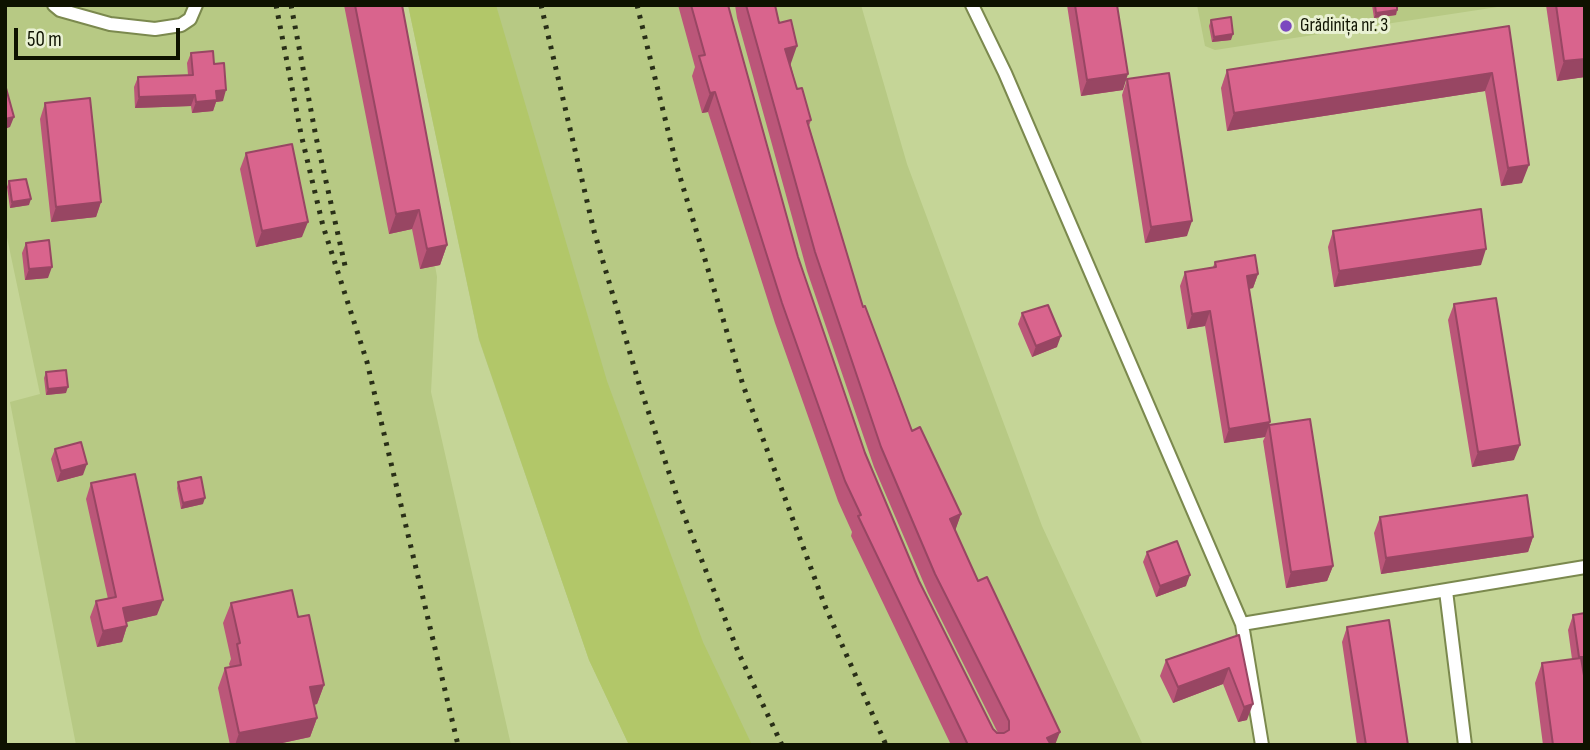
<!DOCTYPE html>
<meta charset="utf-8">
<style>
body{margin:0}
#map{position:relative;width:1590px;height:750px;overflow:hidden;background:#c5d597;font-family:"Sofia Sans Condensed",sans-serif}
canvas{display:block}
.frame{position:absolute;inset:0;border:7px solid #0e1200;pointer-events:none}
.scale{position:absolute;left:14px;top:28px;width:166px;height:32px;box-sizing:border-box;border:4px solid #0e1200;border-top:0;padding-left:9px;font-size:21px;line-height:24px;white-space:nowrap;color:#0e1200;-webkit-text-stroke:5px #e9f1d3;paint-order:stroke}
</style>
<div id="map">
<canvas width="1590" height="750"></canvas>
<div class="frame"></div>
<div class="scale">50 m</div>
</div>
<script>
const g = document.querySelector('canvas').getContext('2d');
g.lineJoin = 'round';
function fill(path, color) {
  g.fillStyle = color;
  g.fill(path, 'evenodd');
}
function poly(rows) {
  const path = new Path2D();
  for (const r of rows) {
    path.moveTo(r[0], r[1]);
    for (let i = 2; i < r.length; i += 2) path.lineTo(r[i], r[i + 1]);
  }
  return path;
}
function stroke(path, color, width, dash) {
  g.strokeStyle = color;
  g.lineWidth = width;
  g.lineCap = dash ? 'butt' : 'round';
  g.setLineDash(dash || []);
  g.stroke(path);
}
function label(font, color, halo, rows, align = 'center') {
  g.font = font + ' "Sofia Sans Condensed",sans-serif';
  g.lineWidth = 6;
  g.setLineDash([]);
  g.textBaseline = 'middle';
  g.strokeStyle = halo;
  g.fillStyle = color;
  for (const [text, x, y, turn = 0] of rows) {
    g.save();
    g.translate(x, y);
    g.rotate((+turn || 0) * Math.PI / 180);
    g.textAlign = isNaN(turn) ? turn : align;
    if (halo) g.strokeText(text, 0, 0);
    g.fillText(text, 0, 0);
    g.restore();
  }
}
fill(poly([
 [5,5,391,5,437,277,431,392,511,745,76,745,10,402,40,394,5,228],
 [408,5,861,5,907,164,1042,526,1143,745,629,745,589,660,479,340],
 [1197,5,1504,5,1504,6,1215,50,1205,46]
]), '#b7c984');
fill(poly([
 [408,5,496,5,607,381,703,642,752,745,629,745,589,660,479,339]
]), '#b2c769');
const lane = poly([
 [54,5,60,10,110,24,155,29,181,25,190,19,196,5],
 [972,5,1005,73,1242,624,1262,745],
 [1446,591,1465,745],
 [1242,624,1585,567]
]);
stroke(lane, '#7b894e', 16);
stroke(lane, '#fff', 12);
stroke(poly([
 [276,5,301,134,323,226,367,362,458,745],
 [291,5,316,137,346,270],
 [541,5,594,231,640,387,681,508,739,654,782,745],
 [637,5,677,167,743,385,825,606,886,745]
]), '#292f17', 5, [3.5, 7]);
fill(poly([
 [344,5,402,5,447,245,440,265,420,269,412,229,389,234],
 [678,5,728,5,798,257,865,453,919,581,993,729,998,733,928,593,874,467,807,271,737,18,735,5,775,5,797,89,811,120,809,126,863,307,912,431,961,514,955,530,1055,745,951,745,851,536,852,532,838,501,775,323,708,112,702,113,692,76,695,67],
 [1067,5,1117,5,1123,90,1081,96],
 [1372,5,1397,5,1396,15,1374,18],
 [1546,5,1585,5,1585,77,1557,81],
 [1211,20,1231,40,1212,42,1209,26],
 [1509,26,1522,183,1501,186,1485,91,1227,131,1221,88,1227,70],
 [191,53,214,64,223,101,216,102,213,111,192,113,191,106,135,108,134,87,138,77,188,75,187,63],
 [1127,79,1187,236,1145,243,1122,95],
 [45,103,101,202,96,217,51,222,40,119],
 [246,153,302,237,256,247,240,169],
 [9,181,29,205,10,208,7,187],
 [1333,231,1481,265,1334,287,1328,247],
 [26,243,48,278,25,280,22,253],
 [1215,262,1258,274,1253,288,1249,289,1269,425,1333,566,1327,581,1286,588,1263,441,1265,437,1224,443,1205,326,1187,329,1180,286,1185,272,1213,267],
 [1454,304,1514,460,1472,467,1448,320],
 [1022,313,1057,347,1032,357,1018,324],
 [46,372,66,393,46,395,44,378],
 [55,449,83,475,57,482,51,459],
 [178,482,203,504,181,509,177,488],
 [91,483,157,615,126,622,127,626,122,642,97,647,90,617,96,601,108,599,86,499],
 [1380,517,1533,537,1528,552,1381,574,1374,533],
 [1147,552,1186,586,1156,597,1143,562],
 [231,603,298,617,324,685,317,704,314,705,317,718,310,737,273,745,230,745,218,688,225,668,230,667,229,664,231,659,223,623],
 [1585,613,1585,671,1583,672,1585,745,1543,745,1535,683,1542,663,1572,659,1568,630,1573,615],
 [1347,627,1408,745,1357,745,1342,642],
 [1239,635,1247,720,1238,722,1223,684,1173,703,1160,676,1166,660]
]), '#bb5679');
fill(poly([
 [1397,10,1396,15,1374,18,1376,13],
 [1233,34,1231,40,1212,42,1214,37],
 [797,46,790,66,785,49],
 [1585,59,1585,77,1557,81,1564,61],
 [1492,73,1485,91,1227,131,1234,113],
 [1128,74,1123,90,1081,96,1087,80],
 [226,90,223,101,216,102,213,111,192,113,196,102,216,91],
 [715,92,708,112,702,113,710,93],
 [195,95,191,106,135,108,139,97],
 [14,117,10,127,5,129,5,119],
 [1529,165,1522,183,1501,186,1508,168],
 [31,199,29,205,10,208,12,202],
 [101,202,96,217,51,222,56,207],
 [419,210,412,229,389,234,396,214],
 [1192,221,1187,236,1145,243,1151,227],
 [308,222,302,237,256,247,262,231],
 [447,245,440,265,420,269,427,249],
 [1486,249,1481,265,1334,287,1339,271],
 [52,267,48,278,25,280,29,269],
 [1258,274,1253,288,1241,290,1247,276],
 [1210,311,1205,326,1187,329,1192,314],
 [1061,336,1057,347,1032,357,1036,346],
 [68,387,66,393,46,395,48,389],
 [1270,422,1265,437,1224,443,1229,429],
 [1520,445,1514,460,1472,467,1478,452],
 [87,464,83,475,57,482,61,471],
 [205,498,203,504,181,509,183,503],
 [961,514,954,534,950,519],
 [1533,537,1528,552,1381,574,1386,558],
 [1333,566,1327,581,1286,588,1291,572],
 [1190,575,1186,586,1156,597,1160,586],
 [163,600,157,615,118,624,123,608],
 [127,626,122,642,97,647,103,631],
 [1579,657,1585,657,1585,671,1574,673],
 [1229,668,1223,684,1173,703,1178,687],
 [324,685,317,704,303,707,310,687],
 [1253,704,1247,720,1238,722,1244,707],
 [317,718,310,737,273,745,235,745,239,733],
 [1060,732,1055,745,1045,745,1047,738]
]), '#984663');
const building = poly([
 [355,5,402,5,447,245,427,249,419,210,396,214,355,5],
 [691,5,728,5,798,257,865,453,919,581,993,729,997,733,1004,733,1009,730,1009,721,935,574,881,447,815,252,746,5,775,5,779,23,791,20,797,46,785,49,797,89,802,88,811,120,807,121,863,307,865,306,912,431,920,427,961,514,950,519,978,581,987,577,1060,732,1047,738,1051,745,968,745,858,516,861,515,845,481,782,303,715,92,710,93,699,56,705,55,691,5],
 [1075,5,1117,5,1128,74,1087,80,1075,5],
 [1375,5,1397,5,1397,10,1376,13,1375,5],
 [1556,5,1585,5,1585,59,1564,61,1556,5],
 [1231,17,1233,34,1214,37,1211,20,1231,17],
 [1509,26,1529,165,1508,168,1492,73,1234,113,1227,70,1509,26],
 [213,51,214,64,224,63,226,90,216,91,217,100,196,102,195,95,139,97,138,77,193,75,191,53,213,51],
 [1169,73,1192,221,1151,227,1127,79,1169,73],
 [5,88,6,88,14,117,5,119,5,88],
 [90,98,101,202,56,207,45,103,90,98],
 [292,144,308,222,262,231,246,153,292,144],
 [26,179,31,199,12,202,9,181,26,179],
 [1481,209,1486,249,1339,271,1333,231,1481,209],
 [49,240,52,267,29,269,26,243,49,240],
 [1255,255,1258,274,1247,276,1270,422,1229,429,1210,311,1192,314,1185,272,1216,267,1215,262,1255,255],
 [1496,298,1520,445,1478,452,1454,304,1496,298],
 [1048,305,1061,336,1036,346,1022,313,1048,305],
 [66,370,68,387,48,389,46,372,66,370],
 [1310,419,1333,566,1291,572,1269,425,1310,419],
 [81,442,87,464,61,471,55,449,81,442],
 [135,474,163,600,123,608,127,626,103,631,96,601,116,597,91,483,135,474],
 [201,477,205,498,183,503,178,482,201,477],
 [1527,495,1533,537,1386,558,1380,517,1527,495],
 [1177,541,1190,575,1160,586,1147,552,1177,541],
 [292,590,298,617,309,615,324,685,310,687,317,718,239,733,225,668,241,665,237,644,240,643,231,603,292,590],
 [1585,613,1585,657,1579,657,1573,615,1585,613],
 [1389,620,1408,745,1366,745,1347,627,1389,620],
 [1239,635,1253,704,1244,707,1229,668,1178,687,1166,660,1239,635],
 [1581,658,1585,681,1585,745,1553,745,1542,663,1581,658]
]);
fill(building, '#d9648d');
stroke(building, '#984663', 2);
for (const [x, y, r, color] of [
 [1286,26,7,"#7b48bf"]
]) {
  const dot = new Path2D();
  dot.arc(x, y, r, 0, 2 * Math.PI);
  g.fillStyle = color;
  g.fill(dot);
  stroke(dot, '#e9f1d3', 2.5);
}
label('19px', '#0e1200', '#e9f1d3', [
 ["Grădinița nr. 3",1300,26]
], 'left');
</script>
